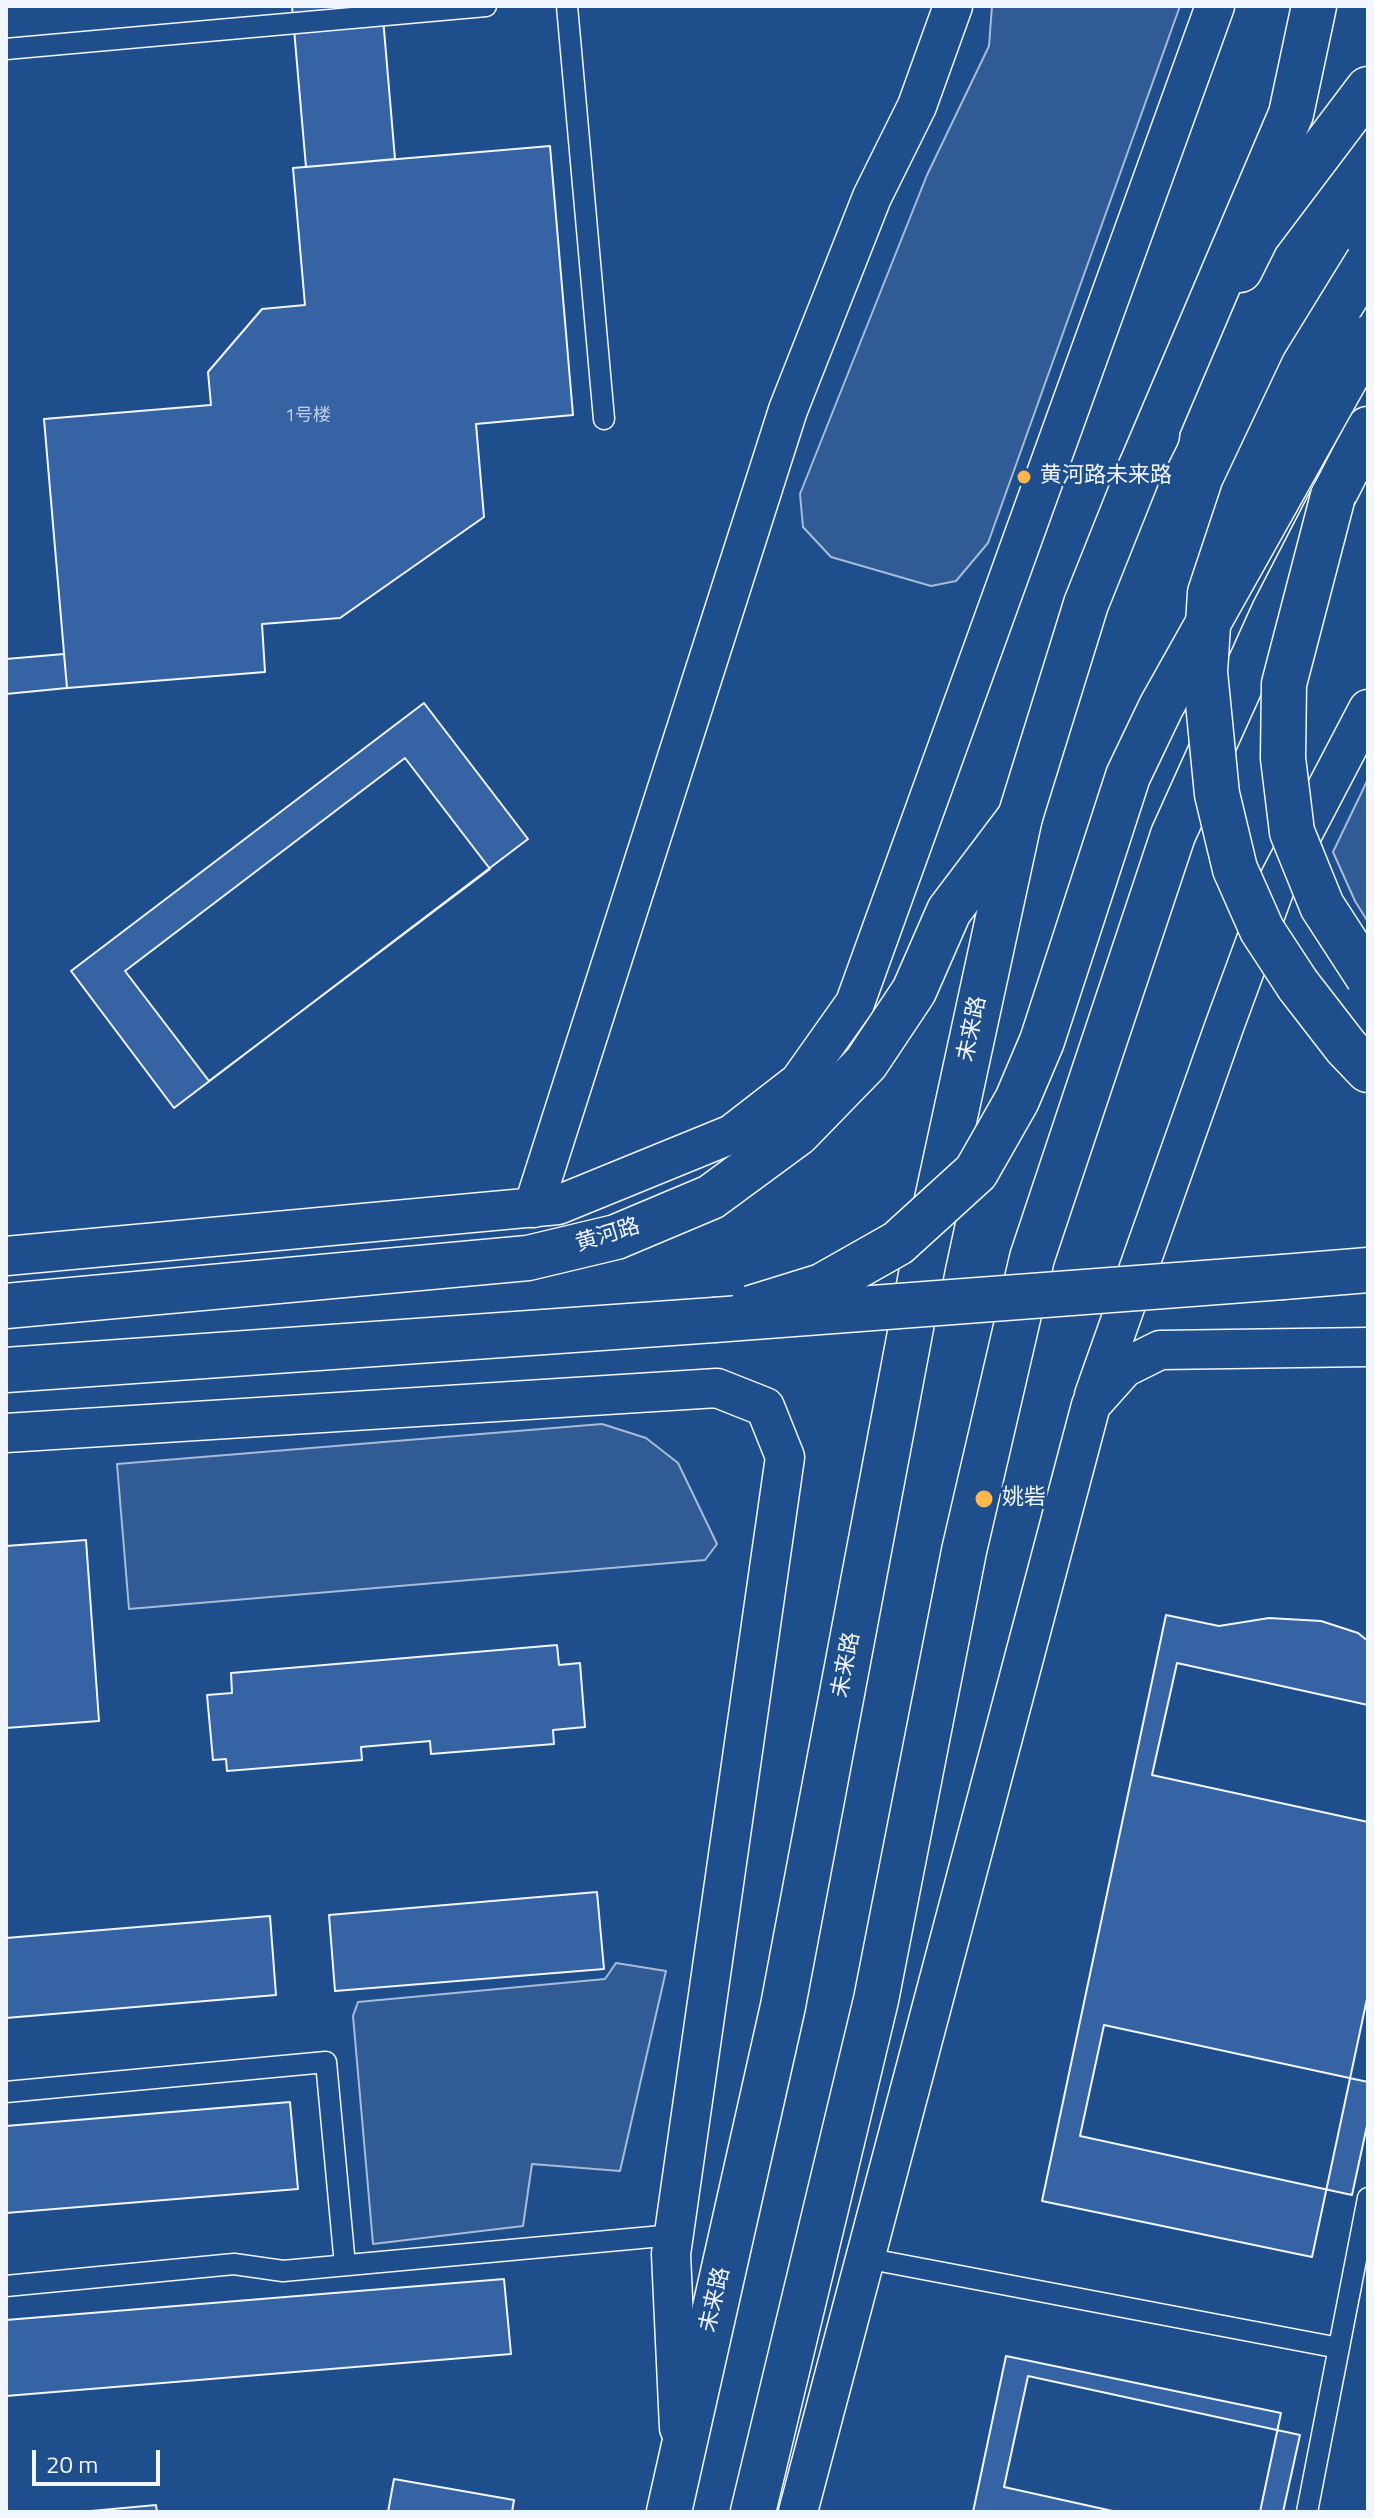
<!DOCTYPE html>
<meta charset="utf-8">
<style>
body{margin:0}
#map{position:relative;width:1374px;height:2518px;overflow:hidden;background:#1f4e8c;font-family:"Titillium Web",sans-serif}
canvas{display:block}
.frame{position:absolute;inset:0;border:8px solid #f2f6ff;pointer-events:none}
.scale{position:absolute;left:32px;top:2450px;width:128px;height:36px;box-sizing:border-box;border:4px solid #f2f6ff;border-top:0;padding-left:10px;font-size:24px;line-height:28px;white-space:nowrap;color:#f2f6ff;-webkit-text-stroke:6px #1f4e8c;paint-order:stroke}
</style>
<div id="map">
<canvas width="1374" height="2518"></canvas>
<div class="frame"></div>
<div class="scale">20 m</div>
</div>
<script>
const g = document.querySelector('canvas').getContext('2d');
g.lineJoin = 'round';
function fill(path, color) {
  g.fillStyle = color;
  g.fill(path, 'evenodd');
}
function poly(rows) {
  const path = new Path2D();
  for (const r of rows) {
    path.moveTo(r[0], r[1]);
    for (let i = 2; i < r.length; i += 2) path.lineTo(r[i], r[i + 1]);
  }
  return path;
}
function stroke(path, color, width, dash) {
  g.strokeStyle = color;
  g.lineWidth = width;
  g.lineCap = dash ? 'butt' : 'round';
  g.setLineDash(dash || []);
  g.stroke(path);
}
function label(font, color, halo, rows, align = 'center') {
  g.font = font + ' "Titillium Web","Noto Sans SC",sans-serif';
  g.lineWidth = 6;
  g.setLineDash([]);
  g.textBaseline = 'middle';
  g.strokeStyle = halo;
  g.fillStyle = color;
  for (const [text, x, y, turn = 0] of rows) {
    g.save();
    g.translate(x, y);
    g.rotate((+turn || 0) * Math.PI / 180);
    g.textAlign = isNaN(turn) ? turn : align;
    if (halo) g.strokeText(text, 0, 0);
    g.fillText(text, 0, 0);
    g.restore();
  }
}
const built = poly([
 [992,6,1180,6,988,543,956,581,931,586,831,557,803,527,800,494,927,175,989,46,992,6],
 [1368,779,1368,922,1355,901,1333,852,1368,779],
 [602,1424,646,1438,678,1463,717,1544,705,1560,129,1609,117,1464,602,1424],
 [616,1963,666,1971,620,2171,532,2164,523,2226,373,2244,353,2016,358,2002,605,1979,616,1963]
]);
fill(built, '#305b95');
stroke(built, '#a8bbd7', 2);
const building = poly([
 [292,6,382,6,395,159,306,167,292,6],
 [550,146,573,415,476,424,484,517,340,618,262,624,265,672,67,688,44,419,211,405,208,372,262,309,305,305,293,168,550,146],
 [64,654,67,688,6,694,6,659,64,654],
 [424,703,528,839,174,1108,71,971,424,703],
 [405,758,490,869,209,1081,125,971,405,758],
 [86,1540,99,1721,6,1728,6,1546,86,1540],
 [1166,1615,1219,1626,1269,1618,1321,1621,1358,1633,1368,1641,1368,1994,1312,2257,1042,2201,1166,1615],
 [557,1645,559,1665,580,1663,585,1727,553,1730,554,1744,431,1754,430,1741,361,1747,362,1760,227,1771,226,1759,213,1760,207,1695,232,1693,231,1673,557,1645],
 [1177,1663,1368,1705,1368,1822,1152,1775,1177,1663],
 [597,1892,604,1969,335,1991,329,1915,597,1892],
 [270,1916,276,1995,6,2018,6,1938,270,1916],
 [1104,2025,1368,2082,1368,2121,1352,2195,1080,2136,1104,2025],
 [290,2102,298,2189,6,2213,6,2126,290,2102],
 [504,2279,511,2354,6,2396,6,2320,504,2279],
 [1006,2356,1281,2413,1260,2512,973,2512,1006,2356],
 [1028,2376,1300,2435,1283,2512,1117,2512,1004,2487,1028,2376],
 [394,2479,514,2500,512,2512,388,2512,394,2479],
 [156,2505,157,2512,80,2512,156,2505]
]);
fill(building, '#3563a3');
stroke(building, '#f2f6ff', 2);
const service = poly([
 [567,6,604,419],
 [6,49,486,6],
 [6,2092,326,2062,345,2265],
 [865,2258,1339,2348],
 [6,2286,234,2264,283,2271,673,2235],
 [1307,2512,1368,2198]
]);
const minor = poly([
 [533,1208,788,410,872,197,917,106,953,6],
 [6,1256,558,1205,732,1134,799,1082,855,1003,1215,6],
 [1094,1395,1224,1027,1277,883,1368,709],
 [6,1433,717,1388,765,1407,785,1457,671,2254,679,2428],
 [798,2512,1091,1405,1124,1368,1160,1350,1368,1347]
]);
const secondary = poly([
 [6,1306,528,1258,616,1237,711,1197,798,1133,866,1063,914,991,949,911,1020,817],
 [6,1370,714,1320]
]);
const primary = poly([
 [1240,270,1257,236,1368,89],
 [669,2512,783,2006,923,1264,1020,817,1086,604,1140,469,1157,435],
 [753,2512,876,2000,964,1551,1032,1258,1173,835,1274,611,1368,429]
]);
const trunk = poly([
 [1140,469,1291,114,1314,6],
 [1298,985,1346,1047,1368,1070],
 [1283,1277,1368,1270]
]);
stroke(service, '#f2f6ff', 23);
stroke(minor, '#f2f6ff', 41);
stroke(secondary, '#f2f6ff', 47);
stroke(primary, '#f2f6ff', 47);
stroke(trunk, '#f2f6ff', 47);
stroke(service, '#1f4e8c', 20);
stroke(minor, '#1f4e8c', 38);
stroke(secondary, '#1f4e8c', 44);
stroke(primary, '#1f4e8c', 44);
stroke(trunk, '#1f4e8c', 44);
const primaryBridge = poly([
 [751,1308,822,1286,898,1243,976,1172,1017,1100,1042,1041,1128,776,1161,707,1368,338]
]);
const trunkBridge = poly([
 [1333,496,1284,684,1283,758,1292,832,1322,906,1368,977],
 [1298,985,1262,930,1235,869,1217,794,1205,672,1210,593,1243,494,1304,365,1368,261],
 [714,1320,1283,1277]
]);
stroke(primaryBridge, '#f2f6ff', 47, []);
stroke(trunkBridge, '#f2f6ff', 47, []);
stroke(primaryBridge, '#1f4e8c', 44);
stroke(trunkBridge, '#1f4e8c', 44);
for (const [x, y, r, color] of [
 [1024,477,8,"#ffb74d"],
 [984,1499,10,"#ffb74d"]
]) {
  const dot = new Path2D();
  dot.arc(x, y, r, 0, 2 * Math.PI);
  g.fillStyle = color;
  g.fill(dot);
  stroke(dot, '#1f4e8c', 3);
}
label('18px', '#c3d1e8', null, [
 ["1号楼",308,417]
]);
label('22px', '#f2f6ff', '#1f4e8c', [
 ["黄河路未来路",1040,477],
 ["姚砦",1002,1499]
], 'left');
label('22px', '#f2f6ff', '#1f4e8c', [
 ["未来路",973,1029,-78],
 ["黄河路",608,1236,-17],
 ["未来路",847,1665,-79],
 ["未来路",716,2300,-77]
]);
</script>
